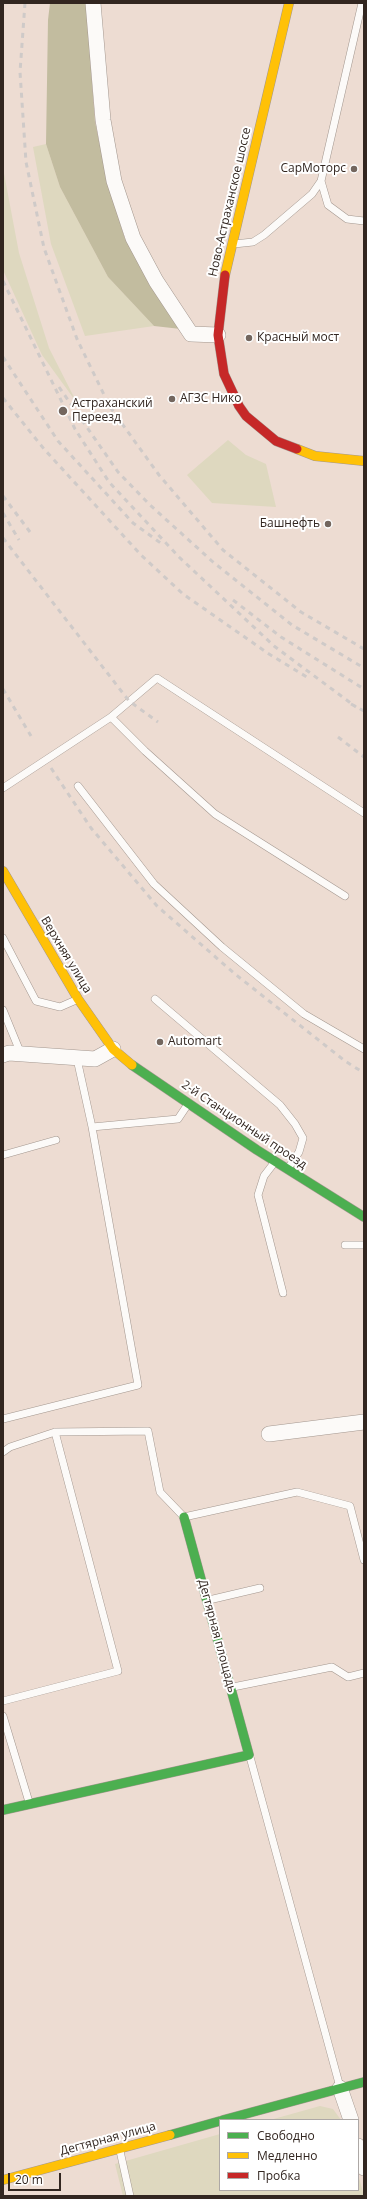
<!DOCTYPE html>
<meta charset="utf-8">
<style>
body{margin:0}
#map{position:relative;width:367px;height:2199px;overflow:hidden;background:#eddcd2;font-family:"Open Sans",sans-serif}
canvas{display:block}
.frame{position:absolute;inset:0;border:4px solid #322620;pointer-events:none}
.legend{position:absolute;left:219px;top:2119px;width:140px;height:72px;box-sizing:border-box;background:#fff;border:1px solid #ada8a6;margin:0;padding:5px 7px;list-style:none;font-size:12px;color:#322620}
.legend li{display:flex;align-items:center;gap:8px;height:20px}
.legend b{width:20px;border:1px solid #ada8a6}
.scale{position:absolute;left:8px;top:2173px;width:53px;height:18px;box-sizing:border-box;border:2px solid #322620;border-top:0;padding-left:5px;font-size:12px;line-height:14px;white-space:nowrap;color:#322620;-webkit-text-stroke:3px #fff;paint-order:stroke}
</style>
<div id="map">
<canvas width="367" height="2199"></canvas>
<div class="frame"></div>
<ul class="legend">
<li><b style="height:5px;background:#4caf50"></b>Свободно</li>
<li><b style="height:5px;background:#ffc107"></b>Медленно</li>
<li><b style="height:5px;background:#c62828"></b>Пробка</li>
</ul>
<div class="scale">20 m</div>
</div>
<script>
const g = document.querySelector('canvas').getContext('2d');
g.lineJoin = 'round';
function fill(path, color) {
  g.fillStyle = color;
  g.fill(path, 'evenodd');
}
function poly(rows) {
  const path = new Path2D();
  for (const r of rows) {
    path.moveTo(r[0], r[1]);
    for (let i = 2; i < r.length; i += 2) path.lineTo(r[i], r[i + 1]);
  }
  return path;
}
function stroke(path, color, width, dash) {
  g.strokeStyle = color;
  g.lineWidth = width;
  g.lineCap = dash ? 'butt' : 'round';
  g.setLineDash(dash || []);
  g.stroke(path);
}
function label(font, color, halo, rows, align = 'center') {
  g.font = font + ' "Open Sans",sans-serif';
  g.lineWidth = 4;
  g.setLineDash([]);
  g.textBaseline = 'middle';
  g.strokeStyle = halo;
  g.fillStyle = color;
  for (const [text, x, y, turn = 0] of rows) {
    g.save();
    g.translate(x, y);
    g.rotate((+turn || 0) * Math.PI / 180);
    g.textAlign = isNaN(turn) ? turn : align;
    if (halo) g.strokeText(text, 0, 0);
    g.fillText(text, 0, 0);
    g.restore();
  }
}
fill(poly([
 [46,144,60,187,108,277,154,326,85,336,51,244,33,147],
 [3,168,19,253,49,348,77,403,42,355,3,270],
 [228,440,246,455,266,464,276,507,212,503,187,475],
 [320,2106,333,2109,341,2120,270,2120],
 [220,2134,220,2190,358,2190,358,2174,364,2196,123,2196,115,2164]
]), '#ded8bf');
fill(poly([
 [50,3,86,3,95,122,108,184,125,239,181,329,154,326,108,277,60,187,46,144,48,20]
]), '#c2bc9f');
const lane = poly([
 [321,181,328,205,347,219,364,221],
 [234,244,253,242,264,235,312,194,321,181,362,3],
 [111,717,145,751,215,814,345,896],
 [78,786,154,884,222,947,304,1014,364,1049],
 [3,788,111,717,157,678,364,813],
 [3,938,36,1001,60,1007,76,1000],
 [155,999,280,1105,295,1124,303,1138,299,1152,289,1167],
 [3,1010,21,1054],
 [92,1127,178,1119,188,1104],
 [3,1155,56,1140],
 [274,1163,264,1176,258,1195,283,1293],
 [345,1245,364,1245],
 [3,1419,138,1385,92,1127,77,1059],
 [3,1452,10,1447,55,1432,148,1431,160,1492,184,1517,297,1492,350,1506,364,1560],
 [209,1600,260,1588],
 [233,1687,332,1667,348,1677,364,1673],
 [3,1701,118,1671,55,1432],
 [3,1716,29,1802],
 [250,1757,340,2087],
 [120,2151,130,2196]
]);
const street = poly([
 [93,3,103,120,114,181,133,238,156,281,191,334,218,335],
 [3,1055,9,1053,95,1059,113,1049],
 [269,1434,364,1422],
 [340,2088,351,2120],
 [358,2146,364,2168]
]);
const fast = poly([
 [132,1065,257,1150,364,1217],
 [3,1810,249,1755,184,1517],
 [223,2120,364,2082],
 [170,2135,220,2121]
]);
const slow = poly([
 [225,275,289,3],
 [297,449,315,456,364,461],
 [3,871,78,999,113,1049,132,1065],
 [3,2180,170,2135]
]);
const jam = poly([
 [225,275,218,335,224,374,239,406,246,416,276,441,297,449]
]);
stroke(lane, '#a3978f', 8);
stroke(street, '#a3978f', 16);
stroke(fast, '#a3978f', 10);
stroke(slow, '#a3978f', 10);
stroke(jam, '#a3978f', 10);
stroke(lane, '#fcfaf8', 7);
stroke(street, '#fcfaf8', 15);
stroke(fast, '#4caf50', 9);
stroke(slow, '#ffc107', 9);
stroke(jam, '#c62828', 9);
stroke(poly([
 [25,3,20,72,26,162,44,248,77,339,110,407,159,475,223,550,301,612,364,649],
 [3,281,75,429,109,482,179,557,274,646,356,707],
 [3,357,58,441,133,523,162,544],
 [59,387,118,472,150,505,213,562,292,625,364,668],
 [3,398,44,449,141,555,183,594,269,654,310,679],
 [3,496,30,532],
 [3,513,19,540],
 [3,538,129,701,158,722],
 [233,600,281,637,364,689],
 [3,689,31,736],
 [351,704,364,711],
 [338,737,364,757],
 [51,768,91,828,157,906,235,974,345,1061,364,1073]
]), '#cfcac8', 3, [5, 5]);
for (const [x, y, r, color] of [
 [354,169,4,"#73665e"],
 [249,338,4,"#73665e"],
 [172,399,4,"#73665e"],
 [63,411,5,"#73665e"],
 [328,524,4,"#73665e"],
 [160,1042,4,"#73665e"]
]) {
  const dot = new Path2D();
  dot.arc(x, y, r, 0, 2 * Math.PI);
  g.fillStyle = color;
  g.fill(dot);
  stroke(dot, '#fff', 1.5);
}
label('12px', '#322620', '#fff', [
 ["СарМоторс",346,169,"right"],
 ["Красный мост",257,338],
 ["АГЗС Нико",180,399],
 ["Астраханский",72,404],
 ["Переезд",72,418],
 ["Башнефть",320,524,"right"],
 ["Automart",168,1042]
], 'left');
label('12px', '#322620', '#fff', [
 ["Ново-Астраханское шоссе",230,202,-77],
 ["Верхняя улица",66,955,59],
 ["2-й Станционный проезд",244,1125,34],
 ["Дегтярная площадь",217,1636,75],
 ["Дегтярная улица",108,2139,-15]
]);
</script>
